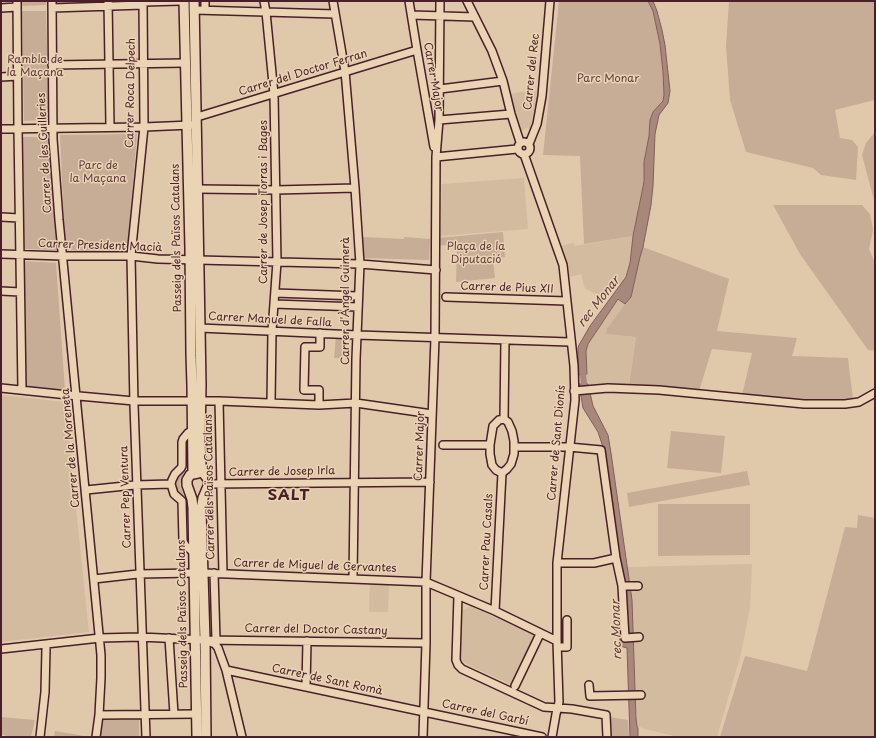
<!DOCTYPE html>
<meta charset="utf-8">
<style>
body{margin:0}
#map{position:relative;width:876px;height:738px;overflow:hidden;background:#e0c9ab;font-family:"Playpen Sans",sans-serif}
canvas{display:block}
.frame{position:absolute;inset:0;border:2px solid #4a1f2b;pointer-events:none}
</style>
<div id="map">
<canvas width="876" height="738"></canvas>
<div class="frame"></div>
</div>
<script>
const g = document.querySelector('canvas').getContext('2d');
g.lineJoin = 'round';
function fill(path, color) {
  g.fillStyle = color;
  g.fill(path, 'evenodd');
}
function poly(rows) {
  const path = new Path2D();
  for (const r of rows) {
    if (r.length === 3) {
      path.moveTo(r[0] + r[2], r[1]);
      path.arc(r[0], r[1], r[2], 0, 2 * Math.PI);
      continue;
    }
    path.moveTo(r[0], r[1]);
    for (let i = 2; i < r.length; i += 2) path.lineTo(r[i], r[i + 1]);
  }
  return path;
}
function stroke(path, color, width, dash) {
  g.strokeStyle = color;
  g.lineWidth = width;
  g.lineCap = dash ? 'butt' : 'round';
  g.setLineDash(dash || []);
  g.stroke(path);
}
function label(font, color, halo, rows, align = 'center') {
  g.font = font + ' "Playpen Sans",sans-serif';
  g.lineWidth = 3;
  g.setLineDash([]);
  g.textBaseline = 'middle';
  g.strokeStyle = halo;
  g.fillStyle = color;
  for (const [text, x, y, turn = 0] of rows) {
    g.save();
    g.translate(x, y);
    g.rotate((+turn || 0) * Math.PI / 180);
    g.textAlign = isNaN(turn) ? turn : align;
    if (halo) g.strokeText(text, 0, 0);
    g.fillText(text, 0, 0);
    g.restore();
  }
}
fill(poly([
 [537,91,537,96,530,129,527,128,521,131,518,130,509,95,520,92],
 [524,178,528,229,440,236,442,184],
 [633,236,630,263,626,277,621,285,611,281,603,297,585,289,581,274,569,277,560,246,573,243,575,246],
 [618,299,625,304,606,334,636,337,628,390,580,390,578,375,587,374,586,351,588,344],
 [1,395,65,402,89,632,1,642],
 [752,564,750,608,741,654,717,737,678,737,645,729,637,726,632,600,627,567],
 [370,584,389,585,388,612,369,612],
 [471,606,536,636,512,685,466,664,462,661,459,657,461,611]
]), '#d3bba0');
fill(poly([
 [22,1,46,1,46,5,22,6],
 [55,1,102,1,102,4,55,5],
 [559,1,648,1,653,11,660,44,663,72,664,95,663,101,653,112,650,120,649,136,644,162,644,181,633,236,584,244,580,156,543,155],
 [729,1,875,1,875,100,835,110,840,138,852,140,858,147,856,180,821,175,813,168,746,152,730,100,726,46],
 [22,11,46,11,49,120,24,121],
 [875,132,875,204,862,155,866,143],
 [137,134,127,253,65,250,60,135],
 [23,137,50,137,57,250,24,249],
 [773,205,862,205,870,214,873,230,869,249,875,263,875,351,868,350,800,254],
 [503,232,505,257,493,259,495,278,456,282,457,246,438,245,438,238],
 [363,237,404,239,404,237,430,239,429,260,363,258],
 [643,247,729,279,717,331,797,338,792,356,848,358,853,399,817,401,742,395,752,353,712,349,699,391,629,385,636,337,606,334,607,329,625,304,631,297,640,257],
 [24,261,56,263,65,390,25,386],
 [336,334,344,334,343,358,334,358],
 [671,431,725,436,721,473,667,468],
 [183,470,185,471,182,477,180,485,181,488,184,496,183,499,176,492,173,480],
 [747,471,750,485,629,507,627,493],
 [658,504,750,504,750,555,658,556],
 [858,515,875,518,875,737,720,737,745,656,807,671,845,527,857,528],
 [1,717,35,720,31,737,10,737,1,734],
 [609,717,628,720,629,737,610,737],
 [103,719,139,719,139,737,100,737],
 [55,731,85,736,85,737,54,737]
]), '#c7ad95');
const water = poly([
 [648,1,653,1,657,11,662,30,665,45,670,91,668,103,659,115,655,134,653,186,651,205,643,247,640,257,631,297,625,304,618,299,588,344,586,351,587,374,578,375,578,348,579,345,590,326,626,277,630,263,633,236,644,182,644,162,649,136,650,120,653,112,663,101,664,95,663,72,660,44,653,11,648,1],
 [579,384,588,384,593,406,608,435,611,453,632,600,636,718,637,726,638,728,638,737,630,737,627,648,620,646,619,587,613,517,602,444,598,432,583,408,579,384]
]);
fill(water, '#a7887a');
stroke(water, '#825e5a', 1);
stroke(poly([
 [582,367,585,391]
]), '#a7887a', 6);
const minor = poly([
 [17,1,18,129,22,390],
 [52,1,53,139,59,220,101,655,101,678,99,715,96,737],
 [108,1,110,126],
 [143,1,144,127,131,256,134,405,146,737],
 [205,1,205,10],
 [264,1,266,12,274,94,277,262,272,331,271,403],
 [333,1,345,71,355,188,360,264,356,359,353,579],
 [409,1,417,50,434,147],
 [467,1,492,51,503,81,511,114,520,142],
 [143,2,181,1],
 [1,8,17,7],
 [52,8,143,5],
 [195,10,335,14],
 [412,15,475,17],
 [52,65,185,63],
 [1,77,18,76],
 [440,89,503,81],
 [197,117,417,50],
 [439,120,511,114],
 [1,129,144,127,191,125],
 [524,148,6],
 [529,144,537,124,542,96,550,1],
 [524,154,563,265,574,366,575,400,557,563,557,641,559,702,556,714,552,737],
 [436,157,517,149],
 [198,189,276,190,355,188],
 [1,217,19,218],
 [1,254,63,256,131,256,158,259,360,264,436,270],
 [1,291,20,292],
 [275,293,358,296],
 [446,297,566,301],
 [274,304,358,307],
 [200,328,357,335,570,342],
 [1,388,68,395,134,401,219,401,319,405,356,403,432,414],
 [574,391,608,388,659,390,804,404,845,404,859,402,875,393],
 [219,401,223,574],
 [319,405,319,390,304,390,305,347,320,347,320,333],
 [504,419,508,422,512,431,514,441,514,454,511,464,507,469,502,473,496,470,492,465,490,454,490,445,493,426,499,420,504,419],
 [504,419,505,340],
 [192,431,188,433,183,439,182,442,182,466,181,468,175,474,172,480,171,484,174,494,182,501,183,541,185,545,194,553],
 [443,445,490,445],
 [514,447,569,447,601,450,616,558,594,563,557,563],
 [209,484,430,482],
 [86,490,135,485,171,484],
 [616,558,622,586,625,638,639,637],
 [203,573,426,582,495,611,557,641],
 [214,573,216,640],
 [94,579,138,574,194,573],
 [622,586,638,586],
 [458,596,456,660,458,665,462,669,544,707,572,709,606,715,607,737],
 [495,611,502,473],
 [169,638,174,714],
 [207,641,215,644,218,648,226,670,242,737],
 [558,647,567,647,567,620],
 [1,649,100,638,140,637,205,640,426,643],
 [226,670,542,737],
 [589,685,590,696,641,695],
 [515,686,539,636],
 [306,687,307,641],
 [99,715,197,714],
 [40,737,45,692,46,648],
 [423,737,426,643,426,582,435,338,436,157,439,120,440,1]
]);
const major = poly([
 [184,1,190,248,191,354,192,385,193,474],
 [194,1,200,328,201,385,200,441,201,465,204,474,208,479,209,484,203,498,201,510,205,640,206,737],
 [197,737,193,508,192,499,187,485,187,480,190,475,193,474,198,473]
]);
stroke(minor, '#4a1f2b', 10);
stroke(major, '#4a1f2b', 12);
stroke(minor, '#ead4b3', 7);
stroke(major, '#ead4b3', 9);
label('11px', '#633b40', '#ead4b3', [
 ["Rambla de",35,60],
 ["la Maçana",35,73],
 ["Parc Monar",608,79],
 ["Parc de",98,166],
 ["la Maçana",98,179],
 ["Plaça de la",476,247],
 ["Diputació",476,260]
]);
label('11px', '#4a1f2b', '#ead4b3', [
 ["Carrer del Rec",532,72,-84],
 ["Carrer del Doctor Ferran",303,73,-17],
 ["Carrer Major",433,77,80],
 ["Carrer Roca Delpech",131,93,-89],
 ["Carrer de les Guilleries",45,153,-93],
 ["Carrer de Josep Torras i Bages",264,202,-90],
 ["Passeig dels Països Catalans",177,238,-91],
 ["Carrer President Macià",100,246,2],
 ["Carrer de Pius XII",507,288,2],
 ["Carrer d'Àngel Guimerà",346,301,-90],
 ["Carrer Manuel de Falla",270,320,3],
 ["Carrer de Sant Dionís",557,443,-85],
 ["Carrer Major",420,446,-88],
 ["Carrer de la Moreneta",71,448,-95],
 ["Carrer de Josep Irla",282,472,-1],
 ["Carrer dels Països Catalans",210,487,-91],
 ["Carrer Pep Ventura",126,497,-92],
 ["Carrer Pau Casals",487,542,-87],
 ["Carrer de Miguel de Cervantes",315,566,2],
 ["Passeig dels Països Catalans",183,614,-91],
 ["Carrer del Doctor Castany",316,630,1],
 ["Carrer de Sant Romà",327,680,12],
 ["Carrer del Garbí",485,713,12]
]);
label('italic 12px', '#61393f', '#ead4b3', [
 ["rec Monar",599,302,-52],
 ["rec Monar",617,630,-92]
]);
g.letterSpacing = '1px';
label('bold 15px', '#4a1f2b', '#ead4b3', [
 ["SALT",289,496]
]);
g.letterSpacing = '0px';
</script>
